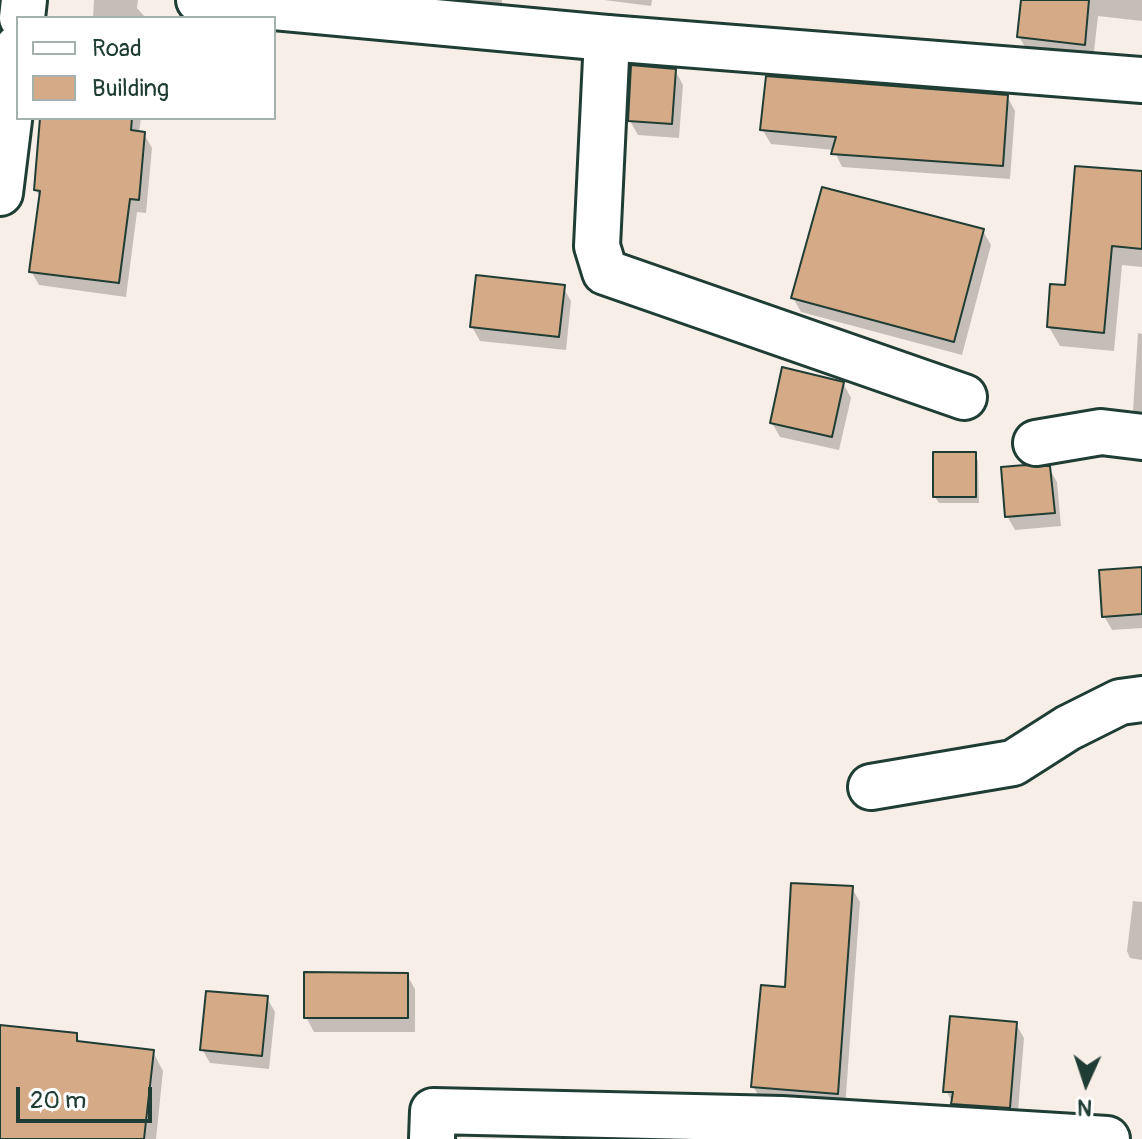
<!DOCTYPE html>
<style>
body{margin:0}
#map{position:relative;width:1142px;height:1139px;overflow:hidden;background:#f7eee7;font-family:Pangolin,sans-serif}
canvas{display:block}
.legend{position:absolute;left:16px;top:16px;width:260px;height:104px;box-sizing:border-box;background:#fff;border:2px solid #a5b1ae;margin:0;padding:10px 14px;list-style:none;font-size:24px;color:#1f3d34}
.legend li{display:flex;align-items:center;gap:16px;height:40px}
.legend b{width:40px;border:2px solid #a5b1ae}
.north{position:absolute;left:1046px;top:1043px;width:80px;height:80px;-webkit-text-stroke:6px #fff;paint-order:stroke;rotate:183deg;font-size:22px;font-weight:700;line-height:32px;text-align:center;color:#1f3d34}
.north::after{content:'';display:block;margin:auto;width:28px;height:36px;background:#1f3d34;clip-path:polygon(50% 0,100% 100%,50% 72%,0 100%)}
.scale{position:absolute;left:16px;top:1087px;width:136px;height:36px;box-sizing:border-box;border:4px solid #1f3d34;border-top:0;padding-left:10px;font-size:24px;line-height:28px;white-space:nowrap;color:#1f3d34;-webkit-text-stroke:6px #fff;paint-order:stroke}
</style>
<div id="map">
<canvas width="1142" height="1139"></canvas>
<ul class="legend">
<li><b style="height:10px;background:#fff"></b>Road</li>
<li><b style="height:22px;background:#d5aa86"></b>Building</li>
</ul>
<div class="north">N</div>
<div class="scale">20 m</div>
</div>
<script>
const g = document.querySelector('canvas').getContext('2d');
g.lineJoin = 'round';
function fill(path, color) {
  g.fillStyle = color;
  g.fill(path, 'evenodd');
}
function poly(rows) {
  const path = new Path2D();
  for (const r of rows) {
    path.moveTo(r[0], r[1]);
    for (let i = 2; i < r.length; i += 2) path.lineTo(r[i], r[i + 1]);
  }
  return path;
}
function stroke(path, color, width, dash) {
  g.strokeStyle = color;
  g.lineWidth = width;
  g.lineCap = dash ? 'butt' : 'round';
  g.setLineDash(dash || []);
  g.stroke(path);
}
fill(poly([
 [94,0,138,0,137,8,146,18,93,18],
 [373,0,502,0,501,14],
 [604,0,652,0,651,6],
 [1023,0,1142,0,1142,21,1098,16,1093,60,1029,53,1019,37],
 [675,70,683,85,679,138,638,135,630,121],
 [1007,96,1015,111,1010,179,842,167,834,150,771,144,762,129],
 [84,118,141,118,139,133,144,134,152,148,146,213,137,212,126,297,39,285,31,271,41,199,36,190],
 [1142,173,1142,267,1122,265,1114,351,1060,346,1049,327,1067,287],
 [983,231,991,245,962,355,801,312,793,298],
 [563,287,571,301,566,350,480,341,472,327],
 [1138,333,1142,334,1142,425,1133,410],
 [843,383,851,398,839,450,780,437,772,423],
 [974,454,978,461,979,503,939,503,935,497],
 [1049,468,1057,482,1061,526,1015,530,1007,516],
 [1142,569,1142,628,1112,630,1104,616],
 [852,888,860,902,845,1108,761,1100,753,1086,787,989],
 [1133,901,1142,902,1142,960,1130,958,1127,951],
 [407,975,415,989,415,1032,314,1032,306,1017],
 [267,998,275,1012,269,1069,210,1063,202,1049],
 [1016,1024,1024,1038,1018,1111,1012,1110,1011,1121,962,1118,946,1091],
 [0,1027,76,1035,81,1044,153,1052,163,1071,156,1139,0,1139]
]), '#0003');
const building = poly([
 [1021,0,1089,0,1085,45,1017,37,1021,0],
 [631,65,676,69,672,124,628,121,631,65],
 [766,76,1008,95,1003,166,831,154,836,137,760,130,766,76],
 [40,118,132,118,131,130,145,132,139,200,130,199,119,283,29,272,40,191,34,190,40,118],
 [1075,166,1142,171,1142,249,1112,246,1104,333,1047,327,1050,284,1065,285,1075,166],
 [822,187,984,229,954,342,791,298,822,187],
 [476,275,565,285,559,337,470,327,476,275],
 [782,367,844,382,832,437,770,423,782,367],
 [933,452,976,452,976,497,933,497,933,452],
 [1025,465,1050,466,1055,513,1005,517,1001,467,1025,465],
 [1142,567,1142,614,1102,617,1099,570,1142,567],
 [791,883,853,886,838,1094,751,1087,761,985,785,987,791,883],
 [304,972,408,973,408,1018,304,1018,304,972],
 [206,991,268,996,262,1056,200,1050,206,991],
 [950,1016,1017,1022,1010,1108,951,1104,953,1092,943,1092,950,1016],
 [0,1025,77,1033,77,1041,154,1050,144,1139,0,1139,0,1025]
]);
fill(building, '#d5aa86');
stroke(building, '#1f3d34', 2);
const street = poly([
 [22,18,24,0],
 [607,38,597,246,605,272,964,397],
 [0,193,18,47],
 [1036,443,1101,432,1142,437],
 [871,787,1013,763,1068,728,1120,702,1142,699],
 [432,1139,433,1111,782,1119,1107,1139]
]);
const secondary = poly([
 [199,0,607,38,1142,80]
]);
stroke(street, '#1f3d34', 50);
stroke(secondary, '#1f3d34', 50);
stroke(street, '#fff', 44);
stroke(secondary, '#fff', 44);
</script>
